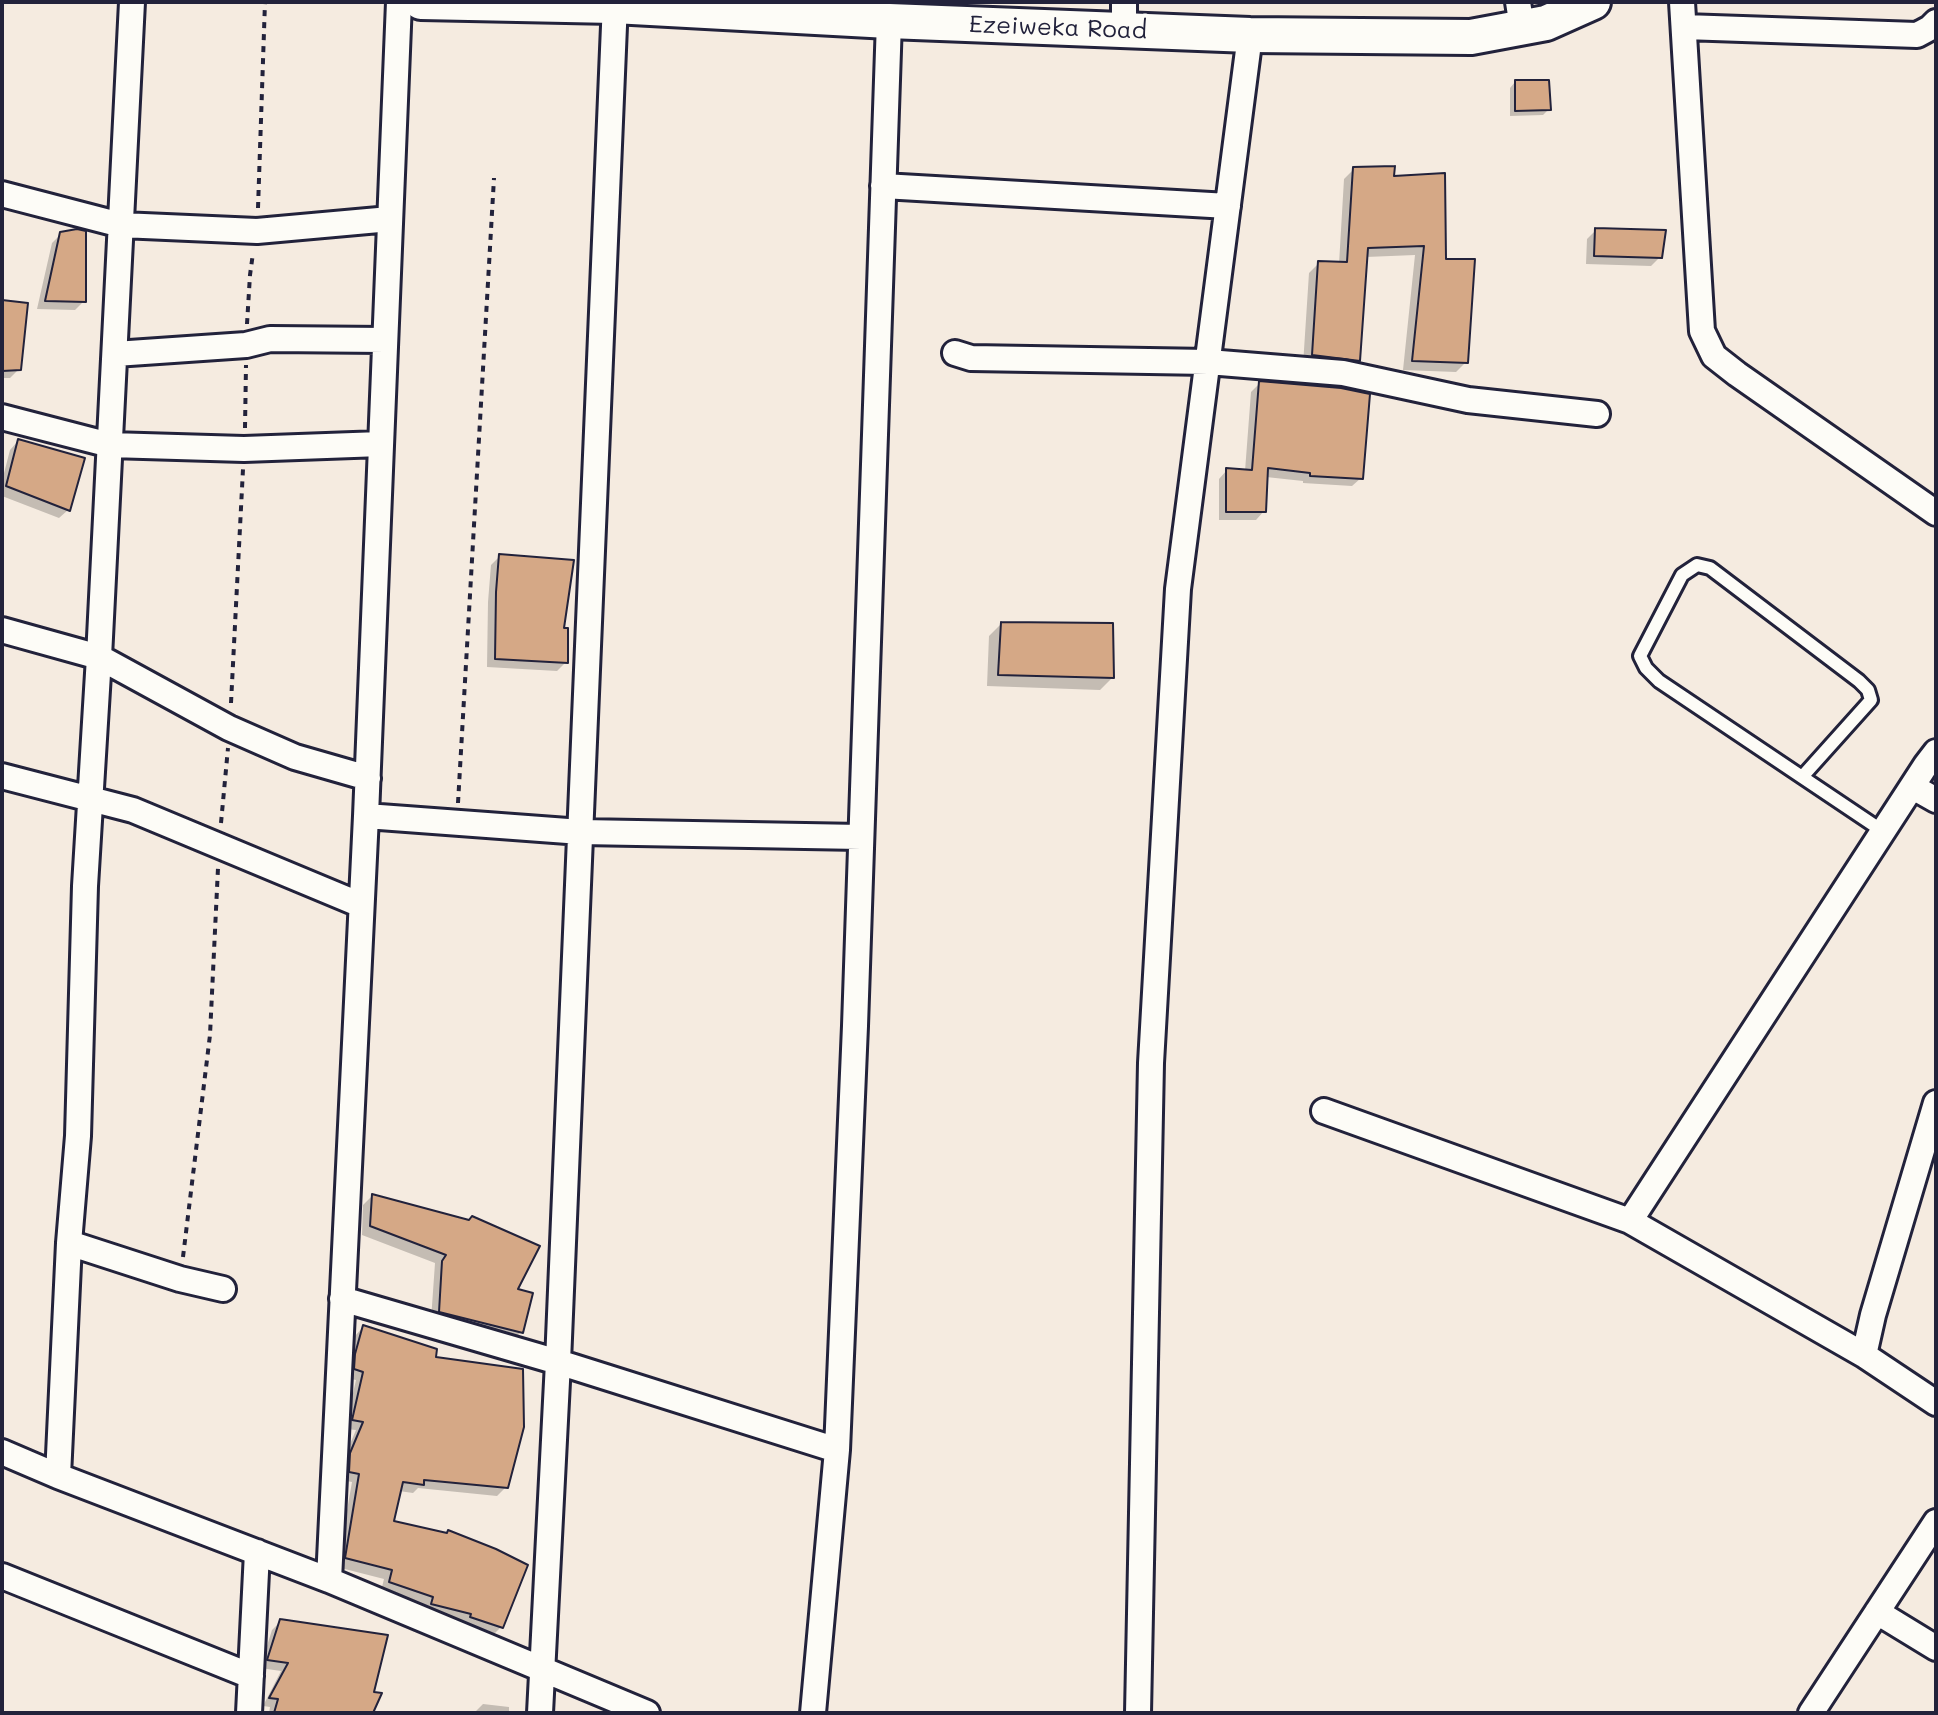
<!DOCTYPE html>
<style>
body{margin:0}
#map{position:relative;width:1938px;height:1715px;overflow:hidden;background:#f5ebe0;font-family:Mali,sans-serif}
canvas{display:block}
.frame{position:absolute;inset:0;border:4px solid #22223b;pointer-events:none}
</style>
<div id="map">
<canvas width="1938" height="1715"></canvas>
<div class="frame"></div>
</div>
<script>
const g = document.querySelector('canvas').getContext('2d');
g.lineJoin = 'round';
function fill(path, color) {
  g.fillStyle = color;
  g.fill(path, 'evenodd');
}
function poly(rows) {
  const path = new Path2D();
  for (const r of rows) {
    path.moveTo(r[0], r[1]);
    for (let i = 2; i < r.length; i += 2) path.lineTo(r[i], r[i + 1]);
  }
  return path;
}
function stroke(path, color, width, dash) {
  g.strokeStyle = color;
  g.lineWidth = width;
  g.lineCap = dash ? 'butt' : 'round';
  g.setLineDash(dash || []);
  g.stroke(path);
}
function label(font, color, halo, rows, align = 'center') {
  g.font = font + ' Mali,sans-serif';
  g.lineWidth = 8;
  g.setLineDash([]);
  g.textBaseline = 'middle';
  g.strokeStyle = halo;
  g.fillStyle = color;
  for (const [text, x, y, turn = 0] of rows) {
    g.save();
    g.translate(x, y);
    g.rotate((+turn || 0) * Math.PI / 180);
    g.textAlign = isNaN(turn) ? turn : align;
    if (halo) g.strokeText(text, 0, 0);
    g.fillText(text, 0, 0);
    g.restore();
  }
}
fill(poly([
 [1515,82,1549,109,1543,115,1510,116,1510,88],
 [1354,169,1392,179,1444,261,1466,362,1456,372,1403,370,1415,255,1366,257,1358,360,1348,370,1303,365,1309,273,1319,263,1339,264,1344,179],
 [1596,230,1660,257,1651,266,1586,264,1587,239],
 [61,234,84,301,75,310,37,309,52,243],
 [2,302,19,369,10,378,2,378],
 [1260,383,1361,478,1352,486,1303,483,1303,481,1266,477,1264,511,1256,520,1219,520,1219,479,1227,470,1245,471,1251,392],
 [18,441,68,510,59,518,2,496,2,481,10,450],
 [500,556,562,630,566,662,557,671,487,667,488,602,491,565],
 [1001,624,1112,678,1100,690,987,686,989,636],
 [372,1196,515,1290,521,1332,512,1341,431,1320,435,1263,362,1235,363,1205],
 [363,1327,434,1358,506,1487,497,1496,418,1488,413,1493,399,1491,392,1523,501,1627,492,1636,463,1626,464,1623,424,1612,425,1606,381,1591,384,1579,337,1567,352,1482,341,1480,342,1463,356,1430,345,1429,356,1380,346,1378,347,1364,355,1336],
 [281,1621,372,1693,371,1713,269,1713,270,1707,263,1706,281,1671,260,1668,272,1630],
 [483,1704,509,1707,509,1713,474,1713]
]), '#0003');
const building = poly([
 [1515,80,1549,80,1551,110,1515,111,1515,80],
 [1395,166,1394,176,1445,173,1446,259,1475,259,1468,363,1412,361,1424,246,1368,248,1360,361,1312,355,1318,261,1347,262,1353,167,1395,166],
 [1595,228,1666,230,1662,258,1594,256,1595,228],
 [77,229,86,231,86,302,45,301,60,232,77,229],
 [2,300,28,303,21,370,2,371,2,300],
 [1259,381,1341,388,1370,394,1363,479,1310,476,1310,473,1268,468,1266,512,1226,512,1226,468,1252,470,1259,381],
 [18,439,85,458,70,511,6,486,18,439],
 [499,554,574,560,564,628,568,628,568,663,495,659,496,592,499,554],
 [1001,622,1113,623,1114,678,998,675,1001,622],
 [372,1194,469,1220,472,1216,540,1246,518,1289,533,1293,523,1333,439,1312,442,1261,446,1255,370,1226,372,1194],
 [363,1325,437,1349,436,1357,523,1369,524,1427,508,1488,424,1480,424,1485,403,1482,394,1521,447,1533,448,1530,496,1549,528,1565,503,1628,470,1617,471,1614,431,1604,433,1597,389,1582,392,1570,345,1558,359,1474,349,1472,350,1453,363,1422,352,1420,363,1372,354,1369,355,1354,363,1325],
 [280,1619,388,1635,374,1692,382,1693,373,1713,274,1713,278,1699,269,1698,288,1663,267,1660,280,1619]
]);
fill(building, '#d5a886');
stroke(building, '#22223b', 2);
const lane = poly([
 [1802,777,1871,700,1868,690,1859,681,1710,568,1697,565,1682,575,1640,656,1646,668,1659,681,1802,777,1884,832]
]);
const street = poly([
 [132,2,99,657,229,728,295,757,368,778],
 [1518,2,1522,28],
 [1682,2,1702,331,1714,356,1737,374,1936,513],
 [1684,27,1917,35,1930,28,1936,22],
 [1124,30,1124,2],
 [883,186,1228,206],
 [2,194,121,225,257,231,390,219],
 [955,353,971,358,1208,362,1343,373,1468,400,1597,414],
 [115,354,246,345,270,339,385,340],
 [2,417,110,445,244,449,381,444],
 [2,630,99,657,85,886,78,1136,69,1243,58,1476],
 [2,776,133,810,361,905],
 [1913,787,1936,800],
 [366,816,581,832,861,837],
 [1324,1111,1630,1221,1864,1355,1936,1403],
 [1630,1221,1926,765,1936,752],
 [69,1243,180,1279,223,1289],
 [342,1299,558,1362,837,1450],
 [1864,1355,1873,1315,1936,1103],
 [2,1452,58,1476,329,1580,647,1713],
 [2,1576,251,1676],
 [329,1580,366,816,399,2],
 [1877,1612,1936,1648],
 [249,1713,257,1552],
 [540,1713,558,1362,615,2],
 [813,1713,837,1450,855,1026,889,21],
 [1138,1713,1151,1063,1178,589,1250,35],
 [1811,1713,1936,1522]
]);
const secondary = poly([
 [421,2,614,6,889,21,1250,35,1471,37,1546,23,1593,2]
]);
stroke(lane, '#22223b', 18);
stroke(street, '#22223b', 30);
stroke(secondary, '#22223b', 40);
stroke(poly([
 [258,208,265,2],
 [247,324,250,275,253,253],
 [245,428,246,365],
 [231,703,243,469],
 [458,803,494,178],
 [221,823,228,748],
 [183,1257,210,1035,218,868]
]), '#22223b', 4, [6, 6]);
stroke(lane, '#fdfcf7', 12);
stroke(street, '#fdfcf7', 24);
stroke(secondary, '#fdfcf7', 34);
label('24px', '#22223b', '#fdfcf7', [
 ["Ezeiweka Road",1058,28,2]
]);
</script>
